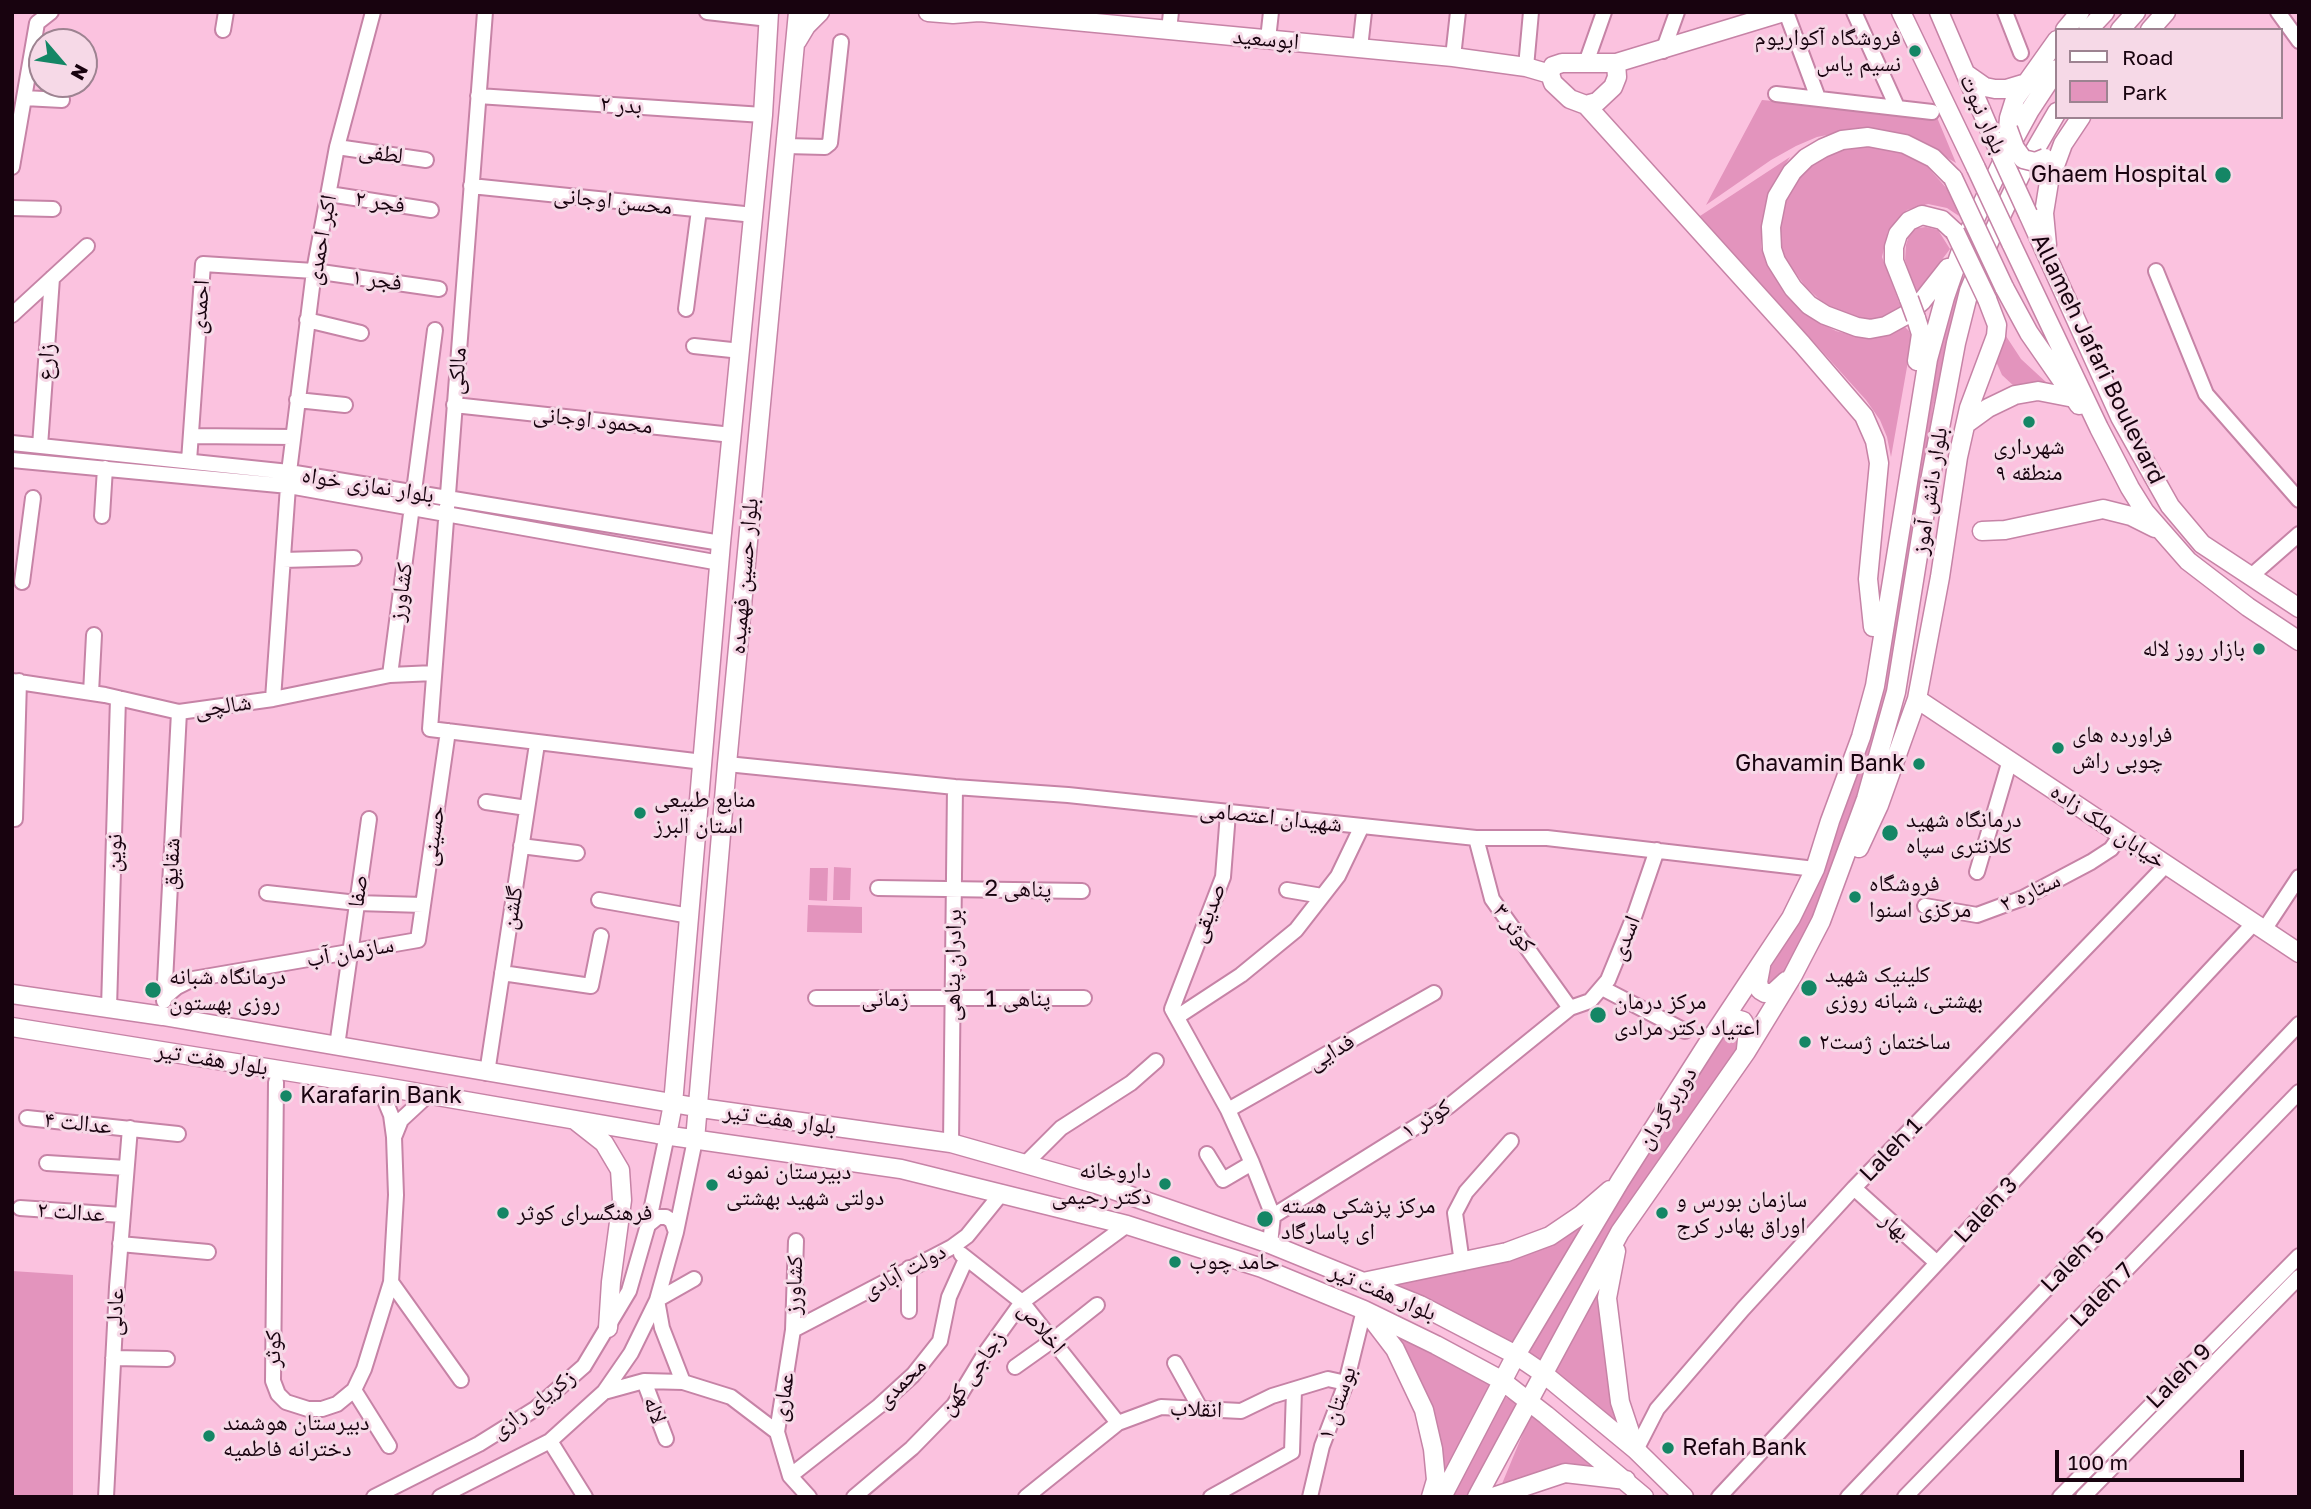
<!DOCTYPE html>
<meta charset="utf-8">
<style>
body{margin:0}
#map{position:relative;width:2311px;height:1509px;overflow:hidden;background:#fbc2df;font-family:"Golos Text",sans-serif}
canvas{display:block}
.frame{position:absolute;inset:0;border:14px solid #18030f;pointer-events:none}
.legend{position:absolute;left:2055px;top:28px;width:228px;height:91px;box-sizing:border-box;background:#f6d9e7;border:2px solid #9d8391;margin:0;padding:9px 12px;list-style:none;font-size:21px;color:#18030f}
.legend li{display:flex;align-items:center;gap:14px;height:35px}
.legend b{width:35px;border:2px solid #9d8391}
.north{position:absolute;left:28px;top:28px;width:70px;height:70px;box-sizing:border-box;background:#f6d9e7;border:2px solid #9d8391;border-radius:50%;rotate:119deg;font-size:19px;font-weight:700;line-height:28px;text-align:center;color:#18030f}
.north::after{content:'';display:block;margin:auto;width:24px;height:32px;background:#148665;clip-path:polygon(50% 0,100% 100%,50% 72%,0 100%)}
.scale{position:absolute;left:2055px;top:1450px;width:189px;height:32px;box-sizing:border-box;border:4px solid #18030f;border-top:0;padding-left:9px;font-size:21px;line-height:24px;white-space:nowrap;color:#18030f;-webkit-text-stroke:5px #f6d9e7;paint-order:stroke}
</style>
<div id="map">
<canvas width="2311" height="1509"></canvas>
<div class="frame"></div>
<ul class="legend">
<li><b style="height:9px;background:#fff"></b>Road</li>
<li><b style="height:19px;background:#e394bd"></b>Park</li>
</ul>
<div class="north">N</div>
<div class="scale">100 m</div>
</div>
<script>
const g = document.querySelector('canvas').getContext('2d');
g.lineJoin = 'round';
function fill(path, color) {
  g.fillStyle = color;
  g.fill(path, 'evenodd');
}
function poly(rows) {
  const path = new Path2D();
  for (const r of rows) {
    path.moveTo(r[0], r[1]);
    for (let i = 2; i < r.length; i += 2) path.lineTo(r[i], r[i + 1]);
  }
  return path;
}
function stroke(path, color, width, dash) {
  g.strokeStyle = color;
  g.lineWidth = width;
  g.lineCap = dash ? 'butt' : 'round';
  g.setLineDash(dash || []);
  g.stroke(path);
}
function label(font, color, halo, rows, align = 'center') {
  g.font = font + ' "Golos Text","Noto Naskh Arabic",sans-serif';
  g.lineWidth = 6;
  g.setLineDash([]);
  g.textBaseline = 'middle';
  g.strokeStyle = halo;
  g.fillStyle = color;
  for (const [text, x, y, turn = 0] of rows) {
    g.save();
    g.translate(x, y);
    g.rotate((+turn || 0) * Math.PI / 180);
    g.textAlign = isNaN(turn) ? turn : align;
    if (halo) g.strokeText(text, 0, 0);
    g.fillText(text, 0, 0);
    g.restore();
  }
}
fill(poly([
 [1762,100,1936,115,1956,163,1936,151,1842,132,1817,137,1796,146,1771,160,1706,205],
 [1862,145,1897,149,1923,162,1951,193,1959,216,1947,208,1928,204,1907,210,1898,219,1888,231,1882,257,1902,310,1886,318,1874,320,1862,319,1838,311,1819,299,1805,286,1784,257,1779,231,1782,209,1797,179,1818,160,1846,148],
 [1790,157,1774,182,1765,206,1761,227,1761,247,1765,260,1780,286,1791,299,1813,319,1836,331,1860,337,1881,335,1905,327,1909,331,1912,339,1891,457,1887,437,1880,420,1866,400,1700,216],
 [1926,227,1938,230,1950,249,1916,294,1905,260,1906,245,1909,235,1917,228],
 [1957,287,1963,291,1953,324,1933,407,1912,565,1889,694,1851,821,1830,883,1786,974,1766,987,1769,970,1799,922,1819,879,1841,821,1885,689,1927,404,1946,322],
 [2002,330,2021,359,2047,383,2015,387,2002,375,1995,359],
 [834,867,851,868,850,900,833,900],
 [810,868,828,868,827,901,809,900],
 [808,905,862,907,862,933,807,932],
 [1733,1028,1740,1031,1742,1042,1540,1365,1525,1353,1621,1184,1722,1034],
 [1590,1214,1513,1343,1383,1285,1432,1277,1507,1258],
 [1609,1260,1625,1441,1551,1373],
 [12,1271,73,1275,73,1497,12,1497],
 [1382,1323,1490,1385,1439,1492,1435,1429],
 [1499,1394,1519,1404,1468,1497,1451,1497],
 [1531,1414,1604,1472,1499,1491]
]), '#e394bd');
const minor = poly([
 [485,12,430,729,703,762],
 [707,12,769,19],
 [1786,12,1818,98],
 [1854,12,1897,107],
 [2005,12,2021,53],
 [2278,12,2299,41],
 [223,30,226,12],
 [1169,30,1171,12],
 [1268,39,1271,12],
 [1360,48,1364,12],
 [1663,51,1677,12],
 [1453,57,1458,12],
 [1586,63,1604,12],
 [1526,67,1531,12],
 [1776,94,1932,112],
 [478,96,763,115],
 [24,98,62,100],
 [786,146,825,147,830,143,841,42],
 [337,147,426,160],
 [12,167,37,23,51,12],
 [471,186,754,215],
 [329,194,431,210],
 [12,208,53,209],
 [2156,271,2206,394,2299,500],
 [686,309,699,210],
 [12,315,87,246],
 [307,320,361,333],
 [694,346,741,351],
 [297,400,345,405],
 [454,405,732,435],
 [191,436,293,437],
 [12,443,289,472,721,543],
 [40,446,52,278],
 [12,460,289,486,720,563],
 [189,461,203,264,314,271,439,289],
 [102,516,105,468],
 [283,560,354,558],
 [2250,577,2299,534],
 [22,582,33,498],
 [390,675,435,330],
 [12,681,105,695,179,712,273,699,390,675,434,673],
 [91,693,94,635],
 [273,699,289,472,314,271,337,147,373,12],
 [727,764,955,787,1068,795,1476,838,1547,838,1815,869],
 [486,802,527,808],
 [1228,813,1223,877,1172,1009,1228,1110,1252,1163,1273,1216,1270,1244],
 [12,819,15,819,19,681],
 [1476,838,1492,899,1570,1008],
 [521,846,577,853],
 [1977,872,2010,760],
 [878,888,1082,891],
 [1287,890,1322,896],
 [267,893,357,903,423,905],
 [599,900,690,916],
 [1925,906,1977,915,2023,898,2091,862,2111,849,2121,835],
 [2264,930,2299,877],
 [502,973,591,986,601,936],
 [1602,988,1685,1031],
 [164,998,177,987,193,979,418,940,448,731],
 [816,998,1084,998],
 [164,1001,179,712],
 [109,1008,118,698],
 [1177,1017,1241,975,1296,930,1338,876,1362,826],
 [337,1046,369,819],
 [487,1073,537,744],
 [276,1082,273,1381,278,1394,286,1402,308,1409,322,1409,337,1404,354,1390,364,1369,391,1282,396,1195,394,1137,391,1115,379,1086],
 [1228,1110,1434,993],
 [27,1118,178,1134],
 [395,1135,401,1120,429,1094],
 [951,1143,955,787],
 [1207,1154,1223,1180,1252,1163],
 [47,1163,126,1168],
 [1026,1163,1061,1128,1131,1083,1156,1061],
 [1854,1188,1937,1263],
 [20,1208,122,1215],
 [1273,1216,1449,1106,1570,1008,1590,1001,1608,980,1635,914,1657,850],
 [648,1225,658,1217,666,1217,672,1221,676,1232],
 [796,1241,793,1330,777,1432,790,1476,809,1497],
 [120,1244,208,1252],
 [961,1254,1022,1302,1118,1423],
 [1462,1263,1455,1213,1466,1192,1511,1141],
 [909,1268,909,1311],
 [391,1282,461,1380],
 [793,1330,952,1247,967,1236,1001,1194],
 [113,1358,167,1359],
 [1175,1363,1200,1408],
 [1015,1367,1053,1340,1097,1305],
 [644,1381,666,1439],
 [683,1382,662,1328,657,1300,694,1279],
 [354,1390,389,1446],
 [604,1392,644,1381,683,1382,731,1397,777,1432],
 [550,1441,585,1497],
 [1636,1450,1657,1409,1743,1309,1854,1188,2166,865],
 [790,1476,879,1406,913,1375,940,1341,949,1297,966,1259],
 [106,1497,117,1287,130,1128],
 [374,1497,479,1444,535,1409,584,1366,629,1291,648,1225,667,1135],
 [440,1497,550,1441,604,1392,631,1353,657,1300,676,1232,695,1140],
 [854,1497,912,1448,954,1405,986,1352,1022,1302,1127,1225],
 [1026,1497,1118,1423,1161,1407,1241,1411,1272,1396,1328,1379,1346,1383],
 [1211,1497,1292,1452,1294,1390],
 [1310,1497,1322,1446,1346,1383,1364,1310],
 [1719,1497,2254,923],
 [1848,1497,2299,1024],
 [1905,1497,2299,1092],
 [2060,1497,2299,1256],
 [2083,1497,2299,1277]
]);
const major = poly([
 [928,12,953,14,979,12],
 [980,12,1453,57,1526,67,1550,74],
 [1901,12,1976,168],
 [1939,12,1994,140],
 [2065,30,2080,12],
 [2088,30,2105,12],
 [2120,30,2136,12],
 [2150,30,2166,12],
 [797,41,806,26,820,12],
 [1562,63,1616,63,1617,77,1613,87,1597,102,1586,105,1570,99,1553,83,1550,74,1553,66,1562,63],
 [1616,63,1784,12],
 [1965,73,1985,87,1995,89,2006,89,2026,83],
 [1586,105,1802,344,1864,416,1875,441,1879,463,1868,579,1873,627],
 [2008,129,2009,118,2015,99,2057,40],
 [2028,214,2120,417,2170,506,2202,544,2299,608],
 [2011,243,2099,428,2130,488,2145,512,2188,561,2248,607,2299,641],
 [2047,245,2044,213,2049,182,2063,144,2081,117],
 [1948,268,1922,301,1906,315,1886,326,1870,329,1857,327,1825,315,1809,305,1793,288,1776,261,1772,249,1771,227,1777,197,1792,172,1806,158,1823,148,1842,140,1868,137,1905,144,1933,158,1953,178],
 [2004,287,2029,333,2079,405],
 [1909,299,1894,261,1894,247,1898,234,1909,221,1922,215,1942,220,1955,232],
 [1916,318,1921,334,1917,361],
 [1966,424,1988,408,2015,395,2038,391,2074,398],
 [1982,531,2005,530,2103,509,2131,516,2155,528],
 [1917,699,2299,953],
 [1859,848,1879,805,1917,699,1940,577,1958,457,1969,408,1996,336,1997,325,1987,299],
 [1761,966,1758,982,1760,990,1765,993,1773,993,1786,981],
 [12,994,163,1016,701,1108,951,1143,1096,1184,1270,1244,1420,1305,1516,1355,1544,1374,1636,1450,1684,1497],
 [12,1027,379,1086,657,1134,901,1169,1127,1225,1262,1268,1364,1310,1436,1345,1501,1380,1546,1415,1644,1497],
 [1719,1027,1736,1019,1743,1021,1748,1030,1746,1049],
 [576,1121,604,1143,620,1170,622,1200,611,1282,608,1328],
 [667,1135,673,1104,721,543,763,115,769,12],
 [695,1140,727,764,798,12],
 [1616,1251,1607,1298,1620,1402,1636,1450],
 [1363,1282,1507,1252,1550,1236,1581,1215,1610,1190],
 [1369,1315,1395,1349,1424,1410,1433,1449,1436,1480,1431,1497],
 [1442,1497,1516,1355,1620,1181,1708,1043,1791,918,1815,869,1830,821,1861,737,1875,686,1928,359,1945,297,1964,242,2007,152,2030,110,2057,69],
 [1477,1497,1620,1232,1746,1052,1793,975,1821,921,1866,799,1896,692,1930,481,1956,343,1969,291,1992,235,2021,174,2057,112],
 [1493,1497,1565,1473,1626,1480]
]);
stroke(minor, '#c683a6', 18);
stroke(major, '#c683a6', 21);
stroke(minor, '#fff', 14);
stroke(major, '#fff', 18);
const majorBridge = poly([
 [2008,129,2015,148,2023,159,2035,162,2045,158],
 [1994,140,2028,214],
 [1976,168,2011,243],
 [1953,178,2004,287],
 [1955,232,1987,299],
 [1909,299,1916,318]
]);
stroke(majorBridge, '#c683a6', 21, []);
stroke(majorBridge, '#fff', 18);
for (const [x, y, r, color] of [
 [1915,51,7,"#148665"],
 [2223,175,9,"#148665"],
 [2029,422,7,"#148665"],
 [2259,649,7,"#148665"],
 [2058,748,7,"#148665"],
 [1919,764,7,"#148665"],
 [640,813,7,"#148665"],
 [1890,833,9,"#148665"],
 [1855,897,7,"#148665"],
 [1809,988,9,"#148665"],
 [153,990,9,"#148665"],
 [1598,1015,9,"#148665"],
 [1805,1042,7,"#148665"],
 [286,1096,7,"#148665"],
 [1165,1184,7,"#148665"],
 [712,1185,7,"#148665"],
 [503,1213,7,"#148665"],
 [1662,1213,7,"#148665"],
 [1265,1219,9,"#148665"],
 [1175,1262,7,"#148665"],
 [209,1436,7,"#148665"],
 [1668,1448,7,"#148665"]
]) {
  const dot = new Path2D();
  dot.arc(x, y, r, 0, 2 * Math.PI);
  g.fillStyle = color;
  g.fill(dot);
  stroke(dot, '#f6d9e7', 2.5);
}
label('23px', '#18030f', '#f6d9e7', [
 ["فروشگاه آکواریوم",1901,38,"right"],
 ["نسیم یاس",1901,64,"right"],
 ["Ghaem Hospital",2207,175,"right"],
 ["شهرداری",2029,447,"center"],
 ["منطقه ۹",2029,473,"center"],
 ["بازار روز لاله",2245,649,"right"],
 ["فراورده های",2072,735],
 ["چوبی راش",2072,761],
 ["Ghavamin Bank",1905,764,"right"],
 ["منابع طبیعی",654,800],
 ["استان البرز",654,826],
 ["درمانگاه شهید",1906,820],
 ["کلانتری سپاه",1906,846],
 ["فروشگاه",1869,884],
 ["مرکزی اسنوا",1869,910],
 ["کلینیک شهید",1825,975],
 ["بهشتی، شبانه روزی",1825,1001],
 ["درمانگاه شبانه",169,977],
 ["روزی بهستون",169,1003],
 ["مرکز درمان",1614,1002],
 ["اعتیاد دکتر مرادی",1614,1028],
 ["ساختمان ژست۲",1819,1042],
 ["Karafarin Bank",300,1096],
 ["داروخانه",1151,1171,"right"],
 ["دکتر رحیمی",1151,1197,"right"],
 ["دبیرستان نمونه",726,1172],
 ["دولتی شهید بهشتی",726,1198],
 ["سازمان بورس و",1676,1200],
 ["اوراق بهادر کرج",1676,1226],
 ["مرکز پزشکی هسته",1281,1206],
 ["ای پاسارگاد",1281,1232],
 ["فرهنگسرای کوثر",517,1213],
 ["حامد چوب",1189,1262],
 ["دبیرستان هوشمند",223,1423],
 ["دخترانه فاطمیه",223,1449],
 ["Refah Bank",1682,1448]
], 'left');
label('23px', '#18030f', '#f6d9e7', [
 ["ابوسعید",1266,39,5],
 ["بدر ۲",621,105,4],
 ["بلوار نبوت",1983,114,66],
 ["لطفی",381,153,9],
 ["محسن اوجانی",613,201,6],
 ["فجر ۲",380,202,9],
 ["اکبر احمدی",321,240,-80],
 ["فجر ۱",377,280,8],
 ["احمدی",200,307,-86],
 ["Allameh Jafari Boulevard",2098,359,64],
 ["زارع",46,362,-86],
 ["مالکی",457,371,-86],
 ["محمود اوجانی",593,420,6],
 ["بلوار نمازی خواه",368,485,9],
 ["بلوار دانش آموز",1930,491,-81],
 ["بلوار حسین فهمیده",744,576,-85],
 ["کشاورز",401,592,-82],
 ["شالچی",223,706,-8],
 ["شهیدان اعتصامی",1271,817,6],
 ["خیابان ملک زاده",2108,826,34],
 ["حسینی",433,836,-82],
 ["نوین",114,853,-88],
 ["شقایق",171,864,-87],
 ["پناهی 2",1018,889,1],
 ["صفا",358,891,-82],
 ["ستاره ۲",2030,892,-25],
 ["گلشن",512,908,-81],
 ["صدیقی",1208,913,-69],
 ["کوثر ۳",1514,928,54],
 ["اسدی",1625,938,-68],
 ["سازمان آب",350,952,-10],
 ["برادران پناهی",953,965,-89],
 ["زمانی",885,999],
 ["پناهی 1",1018,999,-1],
 ["فدایی",1331,1052,-30],
 ["بلوار هفت تیر",212,1059,9],
 ["دوربرگردان",1667,1108,-58],
 ["بلوار هفت تیر",780,1119,8],
 ["کوثر ۱",1426,1119,-32],
 ["عدالت ۴",78,1123,6],
 ["Laleh 1",1891,1150,-46],
 ["Laleh 3",1986,1210,-47],
 ["عدالت ۲",71,1212,4],
 ["بهار",1895,1226,42],
 ["Laleh 5",2073,1260,-46],
 ["دولت آبادی",904,1271,-28],
 ["کشاورز",794,1285,-88],
 ["بلوار هفت تیر",1383,1292,23],
 ["Laleh 7",2102,1295,-46],
 ["عادلی",115,1312,-87],
 ["اخلاص",1042,1328,50],
 ["کوثر",273,1349,-89],
 ["زجاجی کهن",972,1373,-55],
 ["Laleh 9",2179,1376,-45],
 ["محمدی",901,1383,-45],
 ["عماری",783,1397,-81],
 ["بوستان ۱",1337,1403,-71],
 ["زکریای رازی",533,1404,-37],
 ["انقلاب",1196,1409,2],
 ["لاله",655,1410,70]
]);
</script>
